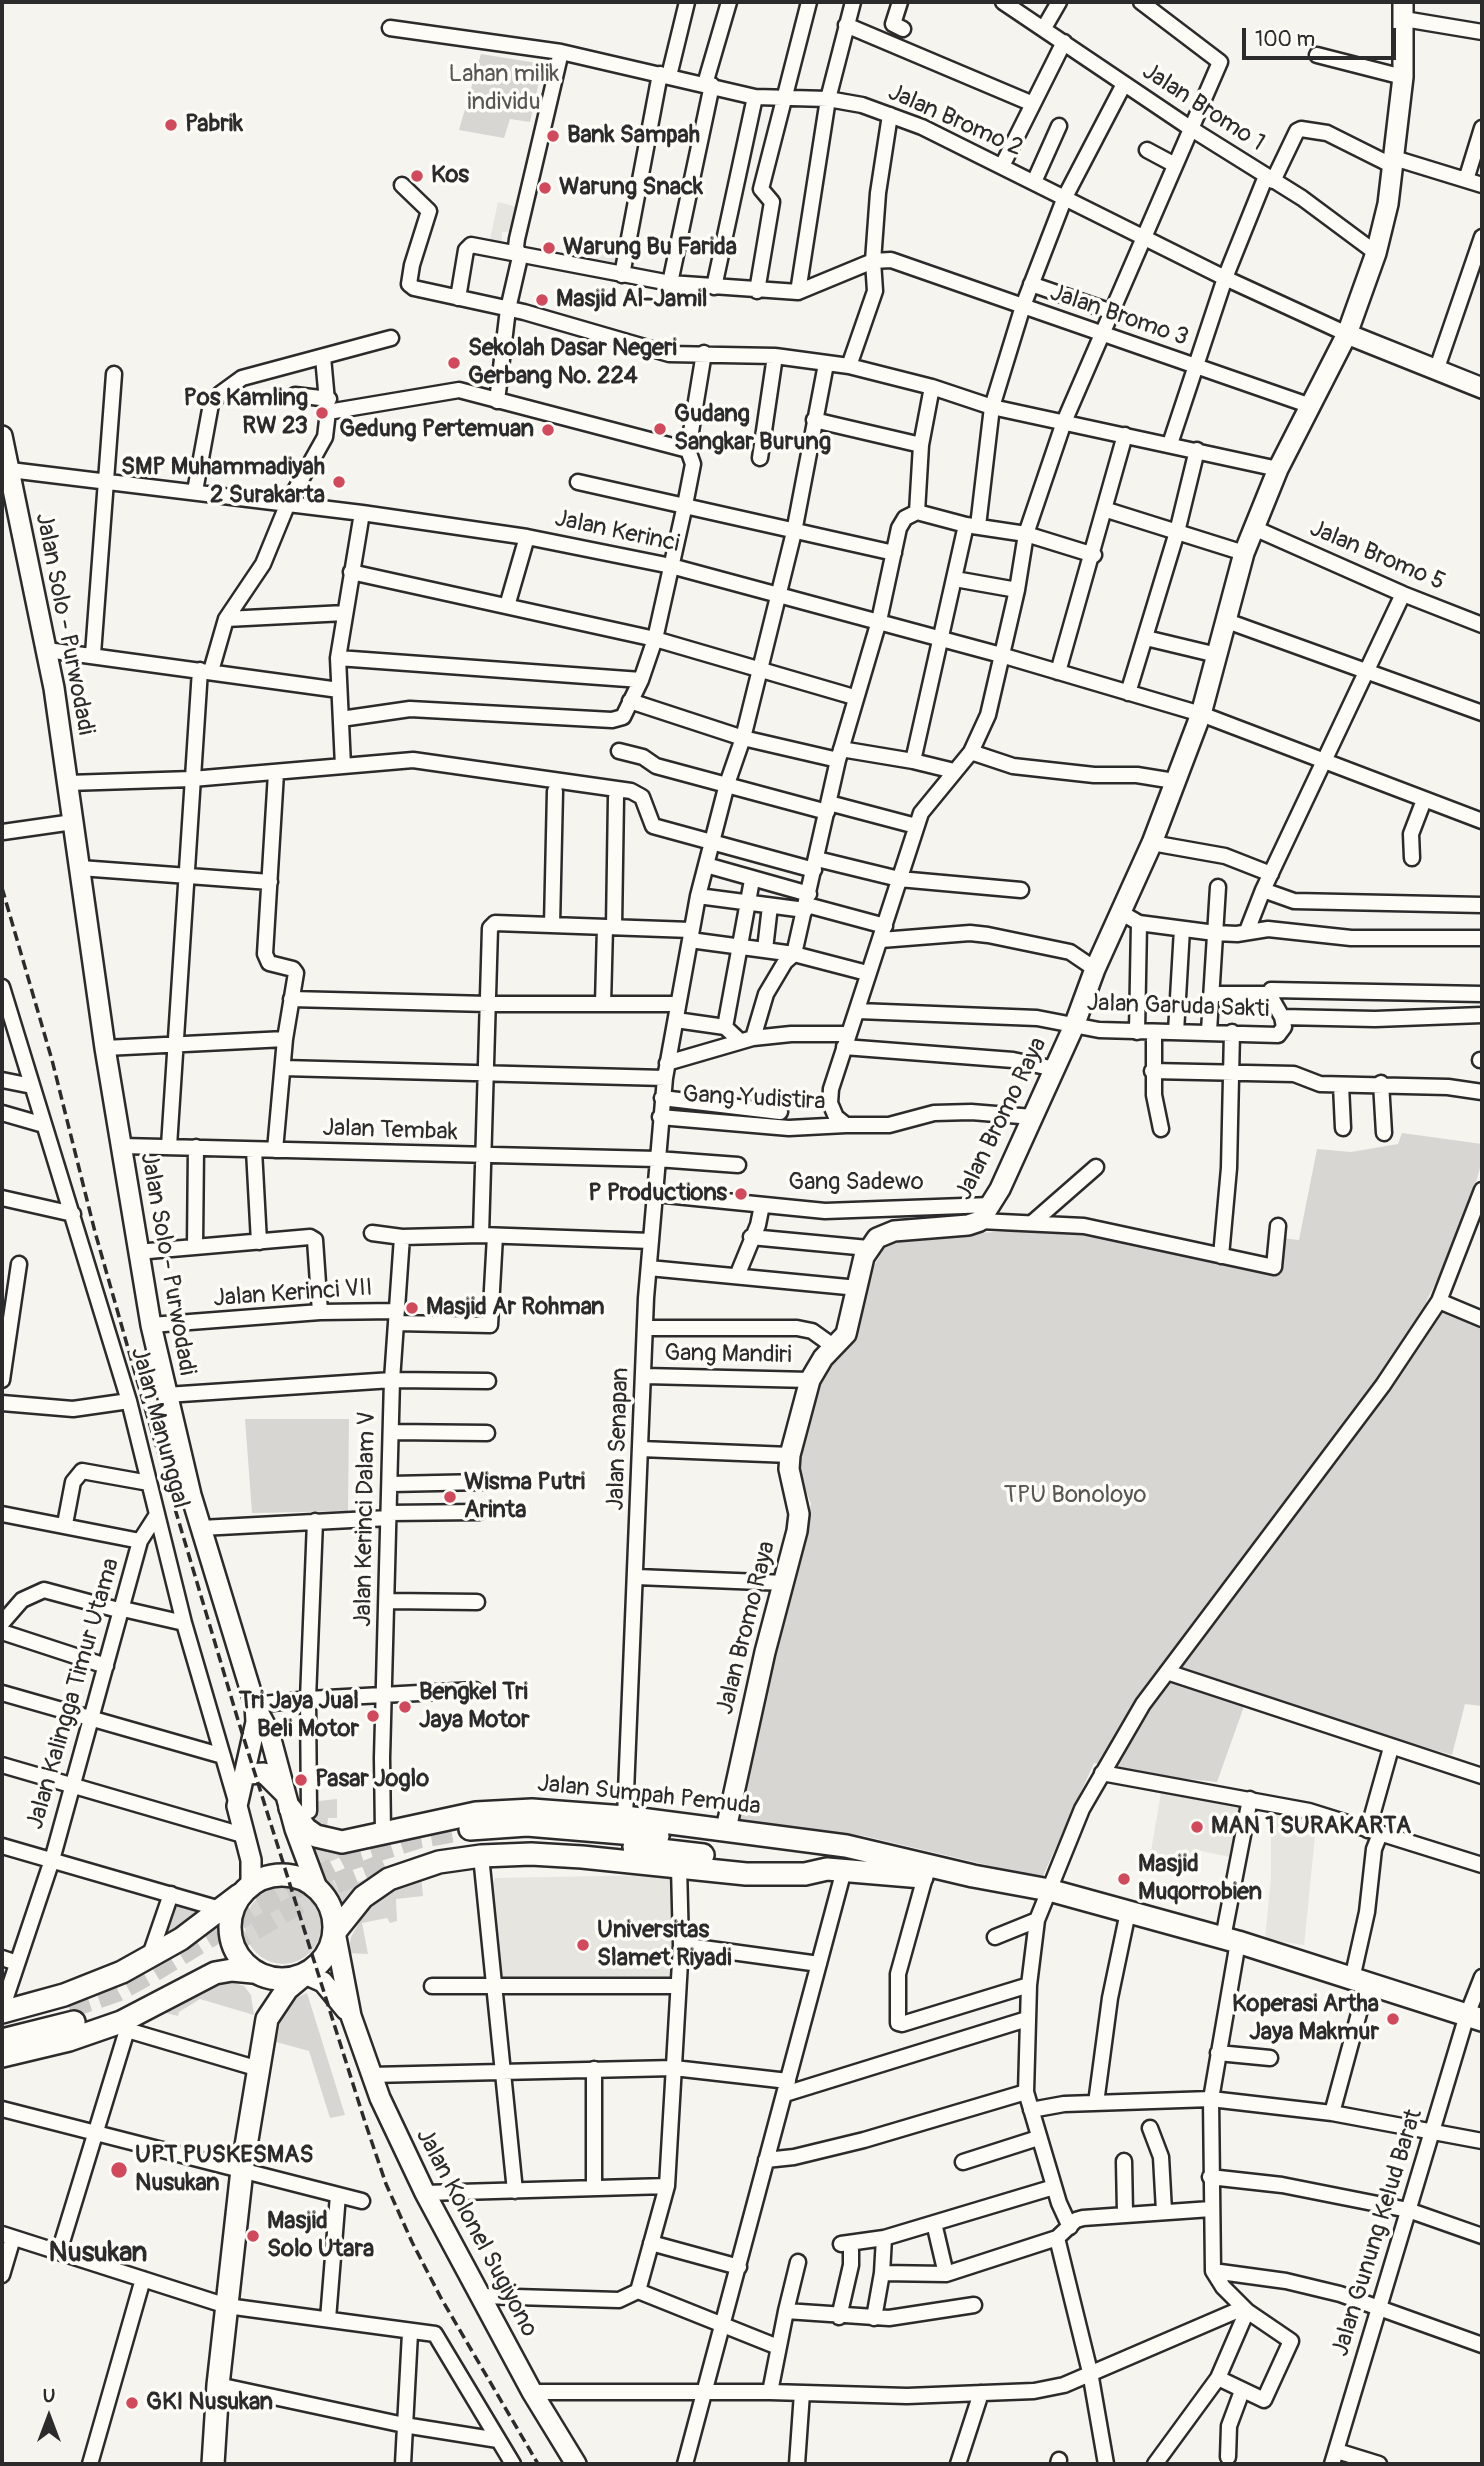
<!DOCTYPE html>
<style>
body{margin:0}
#map{position:relative;width:1484px;height:2466px;overflow:hidden;background:#f5f4ef;font-family:Pangolin,sans-serif}
canvas{display:block}
.frame{position:absolute;inset:0;border:4px solid #2b2b2b;pointer-events:none}
.north{position:absolute;left:14px;top:2382px;width:70px;height:70px;-webkit-text-stroke:5px #fdfcf7;paint-order:stroke;rotate:0deg;font-size:19px;font-weight:700;line-height:28px;text-align:center;color:#2b2b2b}
.north::after{content:'';display:block;margin:auto;width:24px;height:32px;background:#2b2b2b;clip-path:polygon(50% 0,100% 100%,50% 72%,0 100%)}
.scale{position:absolute;left:1242px;top:28px;width:154px;height:32px;box-sizing:border-box;border:4px solid #2b2b2b;border-top:0;padding-left:9px;font-size:21px;line-height:24px;white-space:nowrap;color:#2b2b2b;-webkit-text-stroke:5px #fdfcf7;paint-order:stroke}
</style>
<div id="map">
<canvas width="1484" height="2466"></canvas>
<div class="frame"></div>
<div class="north">U</div>
<div class="scale">100 m</div>
</div>
<script>
const g = document.querySelector('canvas').getContext('2d');
g.lineJoin = 'round';
function fill(path, color) {
  g.fillStyle = color;
  g.fill(path, 'evenodd');
}
function poly(rows) {
  const path = new Path2D();
  for (const r of rows) {
    if (r.length === 3) {
      path.moveTo(r[0] + r[2], r[1]);
      path.arc(r[0], r[1], r[2], 0, 2 * Math.PI);
      continue;
    }
    path.moveTo(r[0], r[1]);
    for (let i = 2; i < r.length; i += 2) path.lineTo(r[i], r[i + 1]);
  }
  return path;
}
function stroke(path, color, width, dash) {
  g.strokeStyle = color;
  g.lineWidth = width;
  g.lineCap = dash ? 'butt' : 'round';
  g.setLineDash(dash || []);
  g.stroke(path);
}
function label(font, color, halo, rows, align = 'center') {
  g.font = font + ' Pangolin,sans-serif';
  g.lineWidth = 7;
  g.setLineDash([]);
  g.textBaseline = 'middle';
  g.strokeStyle = halo;
  g.fillStyle = color;
  for (const [text, x, y, turn = 0] of rows) {
    g.save();
    g.translate(x, y);
    g.rotate((+turn || 0) * Math.PI / 180);
    g.textAlign = isNaN(turn) ? turn : align;
    if (halo) g.strokeText(text, 0, 0);
    g.fillText(text, 0, 0);
    g.restore();
  }
}
fill(poly([
 [498,202,517,207,511,232,502,232,502,247,489,244],
 [598,239,624,245,619,272,594,266],
 [1162,1787,1243,1804,1234,1858,1193,1849,1192,1872,1149,1863],
 [1271,1806,1317,1816,1304,1945,1265,1939,1271,1877],
 [662,1875,672,1880,672,1981,497,1984,490,1888,495,1878]
]), '#e6e5e0');
fill(poly([
 [481,54,543,64,530,122,510,119,504,138,459,130],
 [1402,1133,1482,1144,1482,1160,1465,1224,1426,1302,1482,1324,1482,1706,1465,1704,1452,1755,1248,1695,1217,1782,1151,1775,1094,1763,1042,1878,864,1836,733,1820,811,1504,800,1475,800,1451,822,1367,856,1329,875,1264,887,1244,910,1238,1051,1228,1109,1234,1275,1273,1282,1238,1299,1240,1317,1149,1351,1152,1398,1144],
 [245,1419,349,1419,348,1511,252,1513],
 [337,1799,337,1818,328,1818,327,1828,310,1816,301,1803],
 [311,1842,363,1847,325,1864,338,1890,396,1867,340,1910,324,1881,310,1847],
 [421,1876,423,1896,396,1899,397,1921,390,1923,387,1918,362,1923,368,1954,348,1953,351,1937,367,1908,388,1890],
 [283,1926,38],
 [181,1904,200,1911,159,1941,173,1905],
 [226,1980,244,1986,251,1995,254,2015,200,1999,179,2012,178,2016,162,2012,202,1988],
 [307,1993,345,2115,330,2118,309,2051,276,2042,283,2010,296,1998]
]), '#d7d6d2');
stroke(poly([
 [228,1945,329,1886,388,1862],
 [69,2008,118,1991,153,1972,252,1911,349,1860,419,1838,470,1829]
]), '#cdccc8', 21, [21, 10]);
const minor = poly([
 [900,2,893,24,903,29],
 [1003,2,1190,128,1302,198,1376,253],
 [1404,19,1482,32],
 [846,25,1033,104],
 [390,28,561,52,755,97,828,99,862,105,922,127,1225,278,1347,334],
 [1044,28,1059,2],
 [1317,55,1403,77],
 [669,76,687,2],
 [705,84,729,2],
 [1124,84,1065,197,1023,306,1311,406],
 [1147,150,1175,165],
 [1394,158,1482,185],
 [1002,166,1064,42],
 [1466,180,1482,128],
 [1273,181,1297,131,1301,129,1327,133,1393,166],
 [1034,182,1059,126],
 [402,185,429,211,412,265,409,284,414,288,524,312,669,354,775,356,849,366,875,291,873,261,878,193,890,115],
 [622,275,660,74],
 [670,283,798,292,873,261,891,260,1023,306,992,407,978,526],
 [1031,284,1112,312],
 [714,287,755,97],
 [757,291,772,202,761,189,809,2],
 [798,292,828,99,853,2],
 [458,298,466,250,471,245,670,283,712,85],
 [323,357,328,412],
 [849,366,932,387,992,407,1278,469],
 [1437,368,1482,237],
 [295,395,329,399],
 [497,401,508,309,520,257,516,247,517,239,561,52],
 [814,420,921,445],
 [1170,444,1225,278,1266,176],
 [760,458,775,356],
 [2,469,362,513,527,537,671,566,1001,655,1201,714,1482,821],
 [578,482,894,553],
 [195,491,211,404,220,394,242,378,391,338],
 [1107,510,1244,553],
 [917,512,966,525,913,761,954,771],
 [966,525,1026,534,1017,590,988,715,971,752,921,813,831,1089,830,1103,836,1117,846,1125,889,1125,934,1113,971,1112,1033,1117],
 [1254,528,1403,594,1482,625],
 [1094,555,1026,534,1064,422,1220,62,1141,2],
 [351,572,655,639,854,697],
 [955,579,1017,590],
 [507,606,527,537],
 [226,619,345,613],
 [1227,621,1482,713],
 [1146,638,1217,655],
 [47,650,339,690],
 [93,654,114,374],
 [338,658,641,680],
 [211,671,226,619,263,564,288,503,325,437,328,412,459,390,688,450],
 [1058,672,1125,435],
 [1128,693,1177,532,1197,450],
 [630,701,743,738,838,760],
 [341,719,410,709,612,720,623,717,641,680,655,639,685,505,693,464,688,450,704,353],
 [841,749,913,761],
 [619,751,643,757,656,766,827,812],
 [971,752,1013,766,1094,775,1137,775,1174,781],
 [343,766,338,658,362,513],
 [68,783,192,779,413,760,631,791,642,797,653,826,814,870],
 [829,803,916,826],
 [3,832,73,822],
 [1152,843,1225,856,1271,874],
 [1412,858,1411,834,1424,800],
 [817,859,899,879,1021,890],
 [706,865,809,894],
 [80,868,270,882],
 [1263,890,1294,901,1482,905],
 [698,896,805,910],
 [807,905,885,926],
 [1120,912,1139,923,1215,933,1237,934,1268,929,1351,938,1482,938],
 [552,925,555,791],
 [614,927,616,797],
 [1247,931,1263,890,1403,594],
 [690,940,794,954,867,973],
 [881,940,970,933,988,935,1070,952,1095,969],
 [765,949,770,906],
 [2,987,129,1401,184,1623,236,1801],
 [1211,994,1269,994],
 [291,999,488,1004,677,1004],
 [603,1004,605,927],
 [858,1011,1037,1018,1099,1030,1278,1035,1284,1027,1282,1017,1269,994,1271,990,1482,994],
 [1282,1017,1375,1019,1482,1015],
 [676,1020,725,1027],
 [1209,1031,1218,887],
 [1137,1032,1139,923],
 [1154,1032,1154,1095,1161,1129],
 [1176,1032,1182,929],
 [753,1038,766,994,785,962,794,954,838,760,879,621,899,528,905,518,917,512,921,445,932,387],
 [740,1041,725,1027,752,880],
 [844,1047,1013,1060,1055,1069],
 [105,1048,285,1039],
 [1480,1060,1482,1060],
 [667,1063,753,1038,791,1034,848,1034],
 [283,1068,665,1078],
 [1152,1071,1294,1074,1320,1084,1448,1087,1482,1092],
 [2,1080,32,1086],
 [1381,1083,1384,1133],
 [1341,1085,1343,1128],
 [662,1098,780,1112],
 [2,1113,44,1125],
 [660,1117,789,1128,846,1125],
 [122,1146,657,1159,738,1165],
 [169,1146,200,670],
 [254,1150,259,1242],
 [275,1150,285,1039,296,973,293,969,269,963,265,954,276,773],
 [655,1194,825,1211,991,1205],
 [2,1198,73,1214],
 [980,1221,1084,1226,1274,1267,1278,1226],
 [1032,1223,1096,1167],
 [372,1233,402,1237,392,1380,382,1758,383,1833],
 [402,1237,481,1235],
 [751,1237,868,1248],
 [651,1241,481,1235,490,928,495,923,691,930],
 [195,1246,196,1147],
 [137,1252,310,1237,315,1240,320,1312],
 [1221,1256,1229,1168,1232,1032],
 [649,1268,858,1288],
 [737,1276,758,1225,762,1205],
 [1439,1301,1482,1319],
 [397,1323,490,1325,495,1236],
 [151,1325,320,1312,397,1311],
 [645,1328,797,1328,812,1331,833,1346],
 [645,1376,810,1380],
 [2,1380,19,1264],
 [166,1395,392,1380,488,1381],
 [2,1403,73,1409,129,1401],
 [391,1432,487,1433],
 [641,1449,790,1455],
 [391,1484,484,1482],
 [389,1513,479,1512],
 [2,1514,140,1541],
 [65,1524,73,1482,82,1471,149,1483],
 [201,1528,389,1518],
 [637,1577,785,1583],
 [388,1601,477,1602],
 [123,1609,184,1623],
 [2,1623,22,1600,44,1590,122,1611],
 [2,1632,106,1666],
 [1167,1672,1482,1776],
 [2,1693,223,1756],
 [255,1705,308,1699,475,1690],
 [2,1765,246,1836],
 [1102,1773,1309,1811,1482,1865],
 [309,1811,308,1699,315,1521],
 [625,1817,646,1298,665,1078,698,896,727,784,743,738,794,532,826,364],
 [1368,1830,1391,1748],
 [2,1846,220,1909],
 [481,1856,515,2191],
 [925,1877,898,1974,898,2023,902,2024,1029,1985],
 [995,1937,1037,1920],
 [1223,1938,1250,1799],
 [681,1945,819,1964],
 [2,1958,17,1963],
 [149,1958,171,1894],
 [1352,1979,1367,1912,1374,1849,1380,1834],
 [432,1986,678,1986],
 [2,2009,52,1860,140,1541,156,1516],
 [122,2023,127,2030,259,2069],
 [1218,2053,1270,2058],
 [371,2075,674,2068,788,2081],
 [785,2094,1027,2019],
 [1096,2103,1110,1998,1128,1912],
 [2,2109,362,2201],
 [1031,2110,1064,2104,1211,2099,1332,2113,1482,2141],
 [1332,2113,1367,1984],
 [1150,2128,1161,2157,1164,2211],
 [766,2160,794,2157,864,2140,1026,2092],
 [1124,2161,1125,2213],
 [963,2162,1038,2138],
 [1210,2177,1282,2185,1408,2210,1482,2236],
 [594,2188,594,2069],
 [425,2193,667,2186],
 [934,2223,946,2274],
 [1070,2227,1059,2203,1026,2092,1029,1985,1037,1920,1082,1809,1143,1704,1383,1385,1439,1301,1482,1190],
 [2,2234,227,2306,435,2334,513,2464],
 [884,2238,882,2273,946,2274,1057,2238,1076,2220,1083,2218,1211,2209],
 [1057,2238,1090,2372,1106,2464],
 [651,2243,739,2267],
 [841,2244,884,2238,1054,2187],
 [59,2252,127,2030],
 [1213,2271,1286,2281,1340,2294,1482,2345],
 [2,2275,13,2238],
 [638,2291,778,2347],
 [481,2296,619,2300,638,2291,667,2186,681,1945,679,1867],
 [786,2311,798,2262],
 [839,2317,851,2265,851,2244],
 [874,2318,882,2273],
 [328,2319,338,2195],
 [1218,2378,1264,2400,1291,2341,1247,2311,1223,2287,1213,2271,1211,2099,1238,1942],
 [218,2385,404,2425,498,2440],
 [532,2392,770,2392,907,2396,1034,2391,1064,2385,1243,2308],
 [770,2392,786,2311,889,2318,974,2305],
 [1337,2451,1379,2464],
 [1228,2457,1229,2426,1242,2391],
 [90,2464,143,2279],
 [403,2464,410,2333],
 [685,2464,844,1870],
 [797,2464,802,2393],
 [958,2464,981,2393],
 [1058,2464,1059,2460],
 [1155,2464,1218,2378,1247,2311],
 [1332,2464,1467,2015,1482,1977]
]);
const major = poly([
 [1347,334,1482,388],
 [2,436,54,688,105,1048,151,1325,191,1495,255,1705,256,1722,237,1806,251,1860,251,1885],
 [256,1708,269,1732,295,1829,317,1888],
 [241,1782,248,1774,264,1773,285,1794],
 [726,1829,765,1652,797,1531,799,1514,789,1469,790,1455,810,1380,823,1358,846,1334,864,1257,877,1238,894,1231,968,1225,980,1221,1000,1189,1074,1026,1095,969,1152,843,1201,714,1244,553,1278,469,1347,334,1376,253,1388,204,1403,77,1403,2],
 [335,1932,351,2016,380,2098,425,2193,532,2392,576,2464],
 [305,1974,323,1982,346,2010]
]);
const highway = poly([
 [290,1808,306,1829,316,1836,342,1842,476,1813,532,1810,625,1817,846,1846,973,1876,1049,1890,1238,1942,1482,2020],
 [470,1829,527,1825,658,1836],
 [634,1847,703,1855],
 [282,1927,52],
 [335,1932,363,1897,389,1879,439,1862,481,1856,531,1854,582,1857,746,1874,805,1874,827,1869,922,1877],
 [2,2012,64,1995,122,1972,181,1939,239,1895],
 [2,2040,74,2022],
 [2,2056,69,2040,121,2022,215,1973,232,1970,253,1972],
 [213,2464,218,2385,242,2170,267,2019,287,1989,305,1974]
]);
stroke(minor, '#2b2b2b', 19);
stroke(major, '#2b2b2b', 24);
stroke(highway, '#2b2b2b', 26);
stroke(minor, '#fdfcf7', 14);
stroke(major, '#fdfcf7', 19);
stroke(highway, '#fdfcf7', 21);
stroke(poly([
 [2,888,52,1060,95,1232,147,1415,238,1720,365,2122,386,2184,412,2242,441,2298,538,2464]
]), '#2b2b2b', 3.5, [10, 5]);
for (const [x, y, r, color] of [
 [171,125,7,"#d1495b"],
 [553,136,7,"#d1495b"],
 [417,176,7,"#d1495b"],
 [545,188,7,"#d1495b"],
 [549,248,7,"#d1495b"],
 [542,300,7,"#d1495b"],
 [454,363,7,"#d1495b"],
 [322,413,7,"#d1495b"],
 [660,429,7,"#d1495b"],
 [548,430,7,"#d1495b"],
 [339,482,7,"#d1495b"],
 [741,1194,7,"#d1495b"],
 [412,1308,7,"#d1495b"],
 [450,1497,7,"#d1495b"],
 [405,1707,7,"#d1495b"],
 [373,1716,7,"#d1495b"],
 [301,1780,7,"#d1495b"],
 [1197,1827,7,"#d1495b"],
 [1124,1879,7,"#d1495b"],
 [583,1945,7,"#d1495b"],
 [1393,2019,7,"#d1495b"],
 [119,2170,9,"#d1495b"],
 [253,2236,7,"#d1495b"],
 [132,2403,7,"#d1495b"]
]) {
  const dot = new Path2D();
  dot.arc(x, y, r, 0, 2 * Math.PI);
  g.fillStyle = color;
  g.fill(dot);
  stroke(dot, '#fdfcf7', 2.5);
}
label('24px', '#565655', '#fdfcf7', [
 ["Lahan milik",504,75],
 ["individu",504,103],
 ["TPU Bonoloyo",1075,1496]
]);
label('24px', '#2b2b2b', '#fdfcf7', [
 ["Jalan Bromo 1",1203,108,33],
 ["Jalan Bromo 2",955,121,24],
 ["Jalan Bromo 3",1119,316,19],
 ["Jalan Kerinci",617,532,12],
 ["Jalan Bromo 5",1377,556,23],
 ["Jalan Solo - Purwodadi",64,624,79],
 ["Jalan Garuda Sakti",1178,1007,2],
 ["Gang Yudistira",754,1099,3],
 ["Jalan Bromo Raya",1002,1119,-64],
 ["Jalan Tembak",390,1131,2],
 ["Gang Sadewo",856,1183],
 ["Jalan Solo - Purwodadi",167,1264,80],
 ["Jalan Kerinci VII",293,1294,-4],
 ["Gang Mandiri",728,1355,1],
 ["Jalan Manunggal",159,1428,75],
 ["Jalan Senapan",619,1439,-88],
 ["Jalan Kerinci Dalam V",366,1519,-89],
 ["Jalan Bromo Raya",747,1628,-76],
 ["Jalan Kalingga Timur Utama",74,1694,-74],
 ["Jalan Sumpah Pemuda",649,1796,6],
 ["Jalan Kolonel Sugiyono",476,2233,62],
 ["Jalan Gunung Kelud Barat",1378,2233,-73]
]);
label('bold 24px', '#2b2b2b', '#fdfcf7', [
 ["Pabrik",185,125],
 ["Bank Sampah",567,136],
 ["Kos",431,176],
 ["Warung Snack",559,188],
 ["Warung Bu Farida",563,248],
 ["Masjid Al-Jamil",556,300],
 ["Sekolah Dasar Negeri",468,349],
 ["Gerbang No. 224",468,377],
 ["Pos Kamling",308,399,"right"],
 ["RW 23",308,427,"right"],
 ["Gudang",674,415],
 ["Sangkar Burung",674,443],
 ["Gedung Pertemuan",534,430,"right"],
 ["SMP Muhammadiyah",325,468,"right"],
 ["2 Surakarta",325,496,"right"],
 ["P Productions",727,1194,"right"],
 ["Masjid Ar Rohman",426,1308],
 ["Wisma Putri",464,1483],
 ["Arinta",464,1511],
 ["Bengkel Tri",419,1693],
 ["Jaya Motor",419,1721],
 ["Tri Jaya Jual",359,1702,"right"],
 ["Beli Motor",359,1730,"right"],
 ["Pasar Joglo",315,1780],
 ["MAN 1 SURAKARTA",1211,1827],
 ["Masjid",1138,1865],
 ["Muqorrobien",1138,1893],
 ["Universitas",597,1931],
 ["Slamet Riyadi",597,1959],
 ["Koperasi Artha",1379,2005,"right"],
 ["Jaya Makmur",1379,2033,"right"],
 ["UPT PUSKESMAS",135,2156],
 ["Nusukan",135,2184],
 ["Masjid",267,2222],
 ["Solo Utara",267,2250],
 ["GKI Nusukan",146,2403]
], 'left');
label('bold 28px', '#2b2b2b', '#fdfcf7', [
 ["Nusukan",98,2254]
]);
</script>
